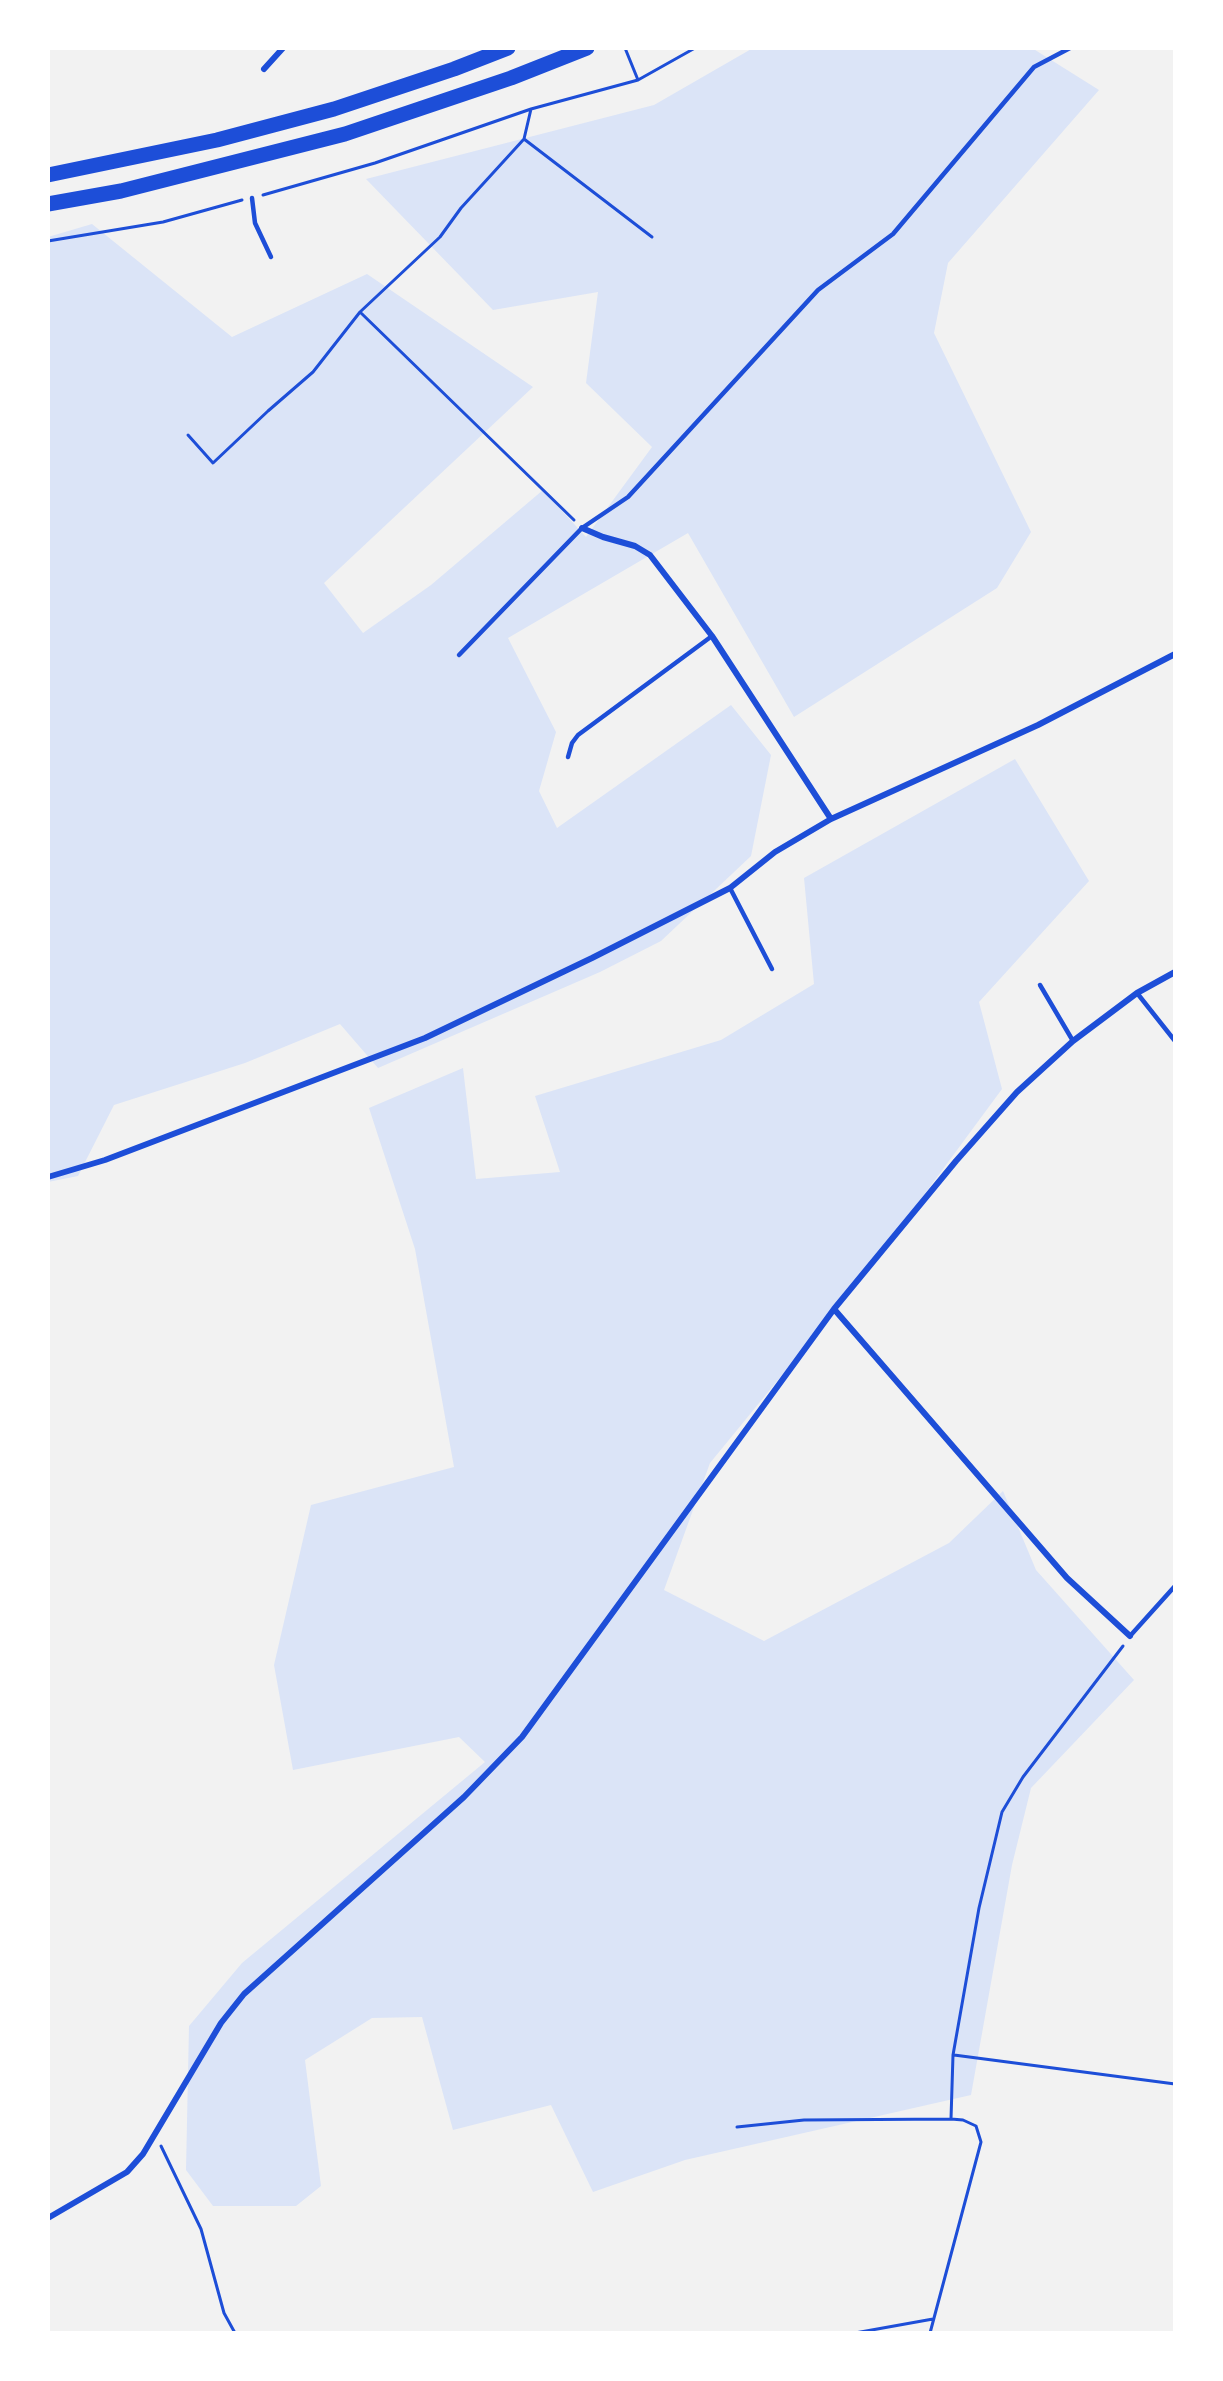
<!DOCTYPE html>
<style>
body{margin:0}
#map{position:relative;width:1223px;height:2381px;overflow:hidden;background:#f2f2f2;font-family:"Times New Roman",serif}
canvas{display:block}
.frame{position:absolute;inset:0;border:50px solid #fff;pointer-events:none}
</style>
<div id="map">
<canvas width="1223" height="2381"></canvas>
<div class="frame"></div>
</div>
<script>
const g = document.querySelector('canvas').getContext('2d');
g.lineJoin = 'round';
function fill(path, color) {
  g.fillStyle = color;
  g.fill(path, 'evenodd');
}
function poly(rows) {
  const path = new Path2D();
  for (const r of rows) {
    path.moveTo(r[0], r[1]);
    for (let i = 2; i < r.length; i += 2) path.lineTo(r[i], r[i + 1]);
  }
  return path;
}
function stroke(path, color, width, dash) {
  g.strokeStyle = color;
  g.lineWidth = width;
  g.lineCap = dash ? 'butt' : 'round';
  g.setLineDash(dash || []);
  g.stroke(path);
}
fill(poly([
 [753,48,1032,48,1099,90,948,263,934,333,1031,532,997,588,794,717,688,533,508,638,556,732,539,791,557,828,731,705,771,755,751,856,661,941,600,972,378,1068,340,1024,245,1063,114,1105,78,1176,48,1182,48,237,92,224,232,337,367,274,533,387,324,583,363,633,431,585,543,490,586,537,652,447,586,383,598,292,493,310,366,179,654,105],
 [1015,759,1089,881,979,1002,1002,1089,873,1264,710,1463,664,1590,764,1641,949,1543,1003,1491,1036,1570,1134,1680,1031,1788,1012,1865,971,2095,685,2160,593,2192,551,2105,453,2130,422,2017,372,2018,305,2060,321,2186,296,2206,213,2206,186,2170,189,2026,242,1963,485,1762,459,1737,293,1770,274,1665,311,1505,454,1467,415,1249,369,1108,463,1068,476,1179,560,1172,535,1096,721,1040,814,984,804,878]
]), '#dbe4f7');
stroke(poly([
 [625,48,638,80],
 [524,139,652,237],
 [263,195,375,163,531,109,638,80,695,48],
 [48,241,163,222,242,200],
 [360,312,574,520],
 [188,435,213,463,268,411,313,372,360,312,440,237,461,208,524,139,531,109],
 [954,2055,1175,2084],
 [951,2119,953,2055,979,1908,1002,1812,1023,1777,1123,1646],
 [737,2127,804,2120,951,2119,963,2120,976,2126,981,2142,930,2333],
 [161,2146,201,2229,224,2313,235,2333],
 [707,2333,714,2333],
 [855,2333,933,2319]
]), '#1d4ed8', 3);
stroke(poly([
 [252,198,255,223,271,257],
 [459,655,582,528,628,497,818,290,893,234,1034,67,1070,48],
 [568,757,572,743,578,735,712,636],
 [730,888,772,969],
 [1040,985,1073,1041],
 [1137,993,1175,1041],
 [1130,1636,1175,1586]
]), '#1d4ed8', 4.5);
stroke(poly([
 [264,69,283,48],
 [582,528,603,537,635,546,650,555,712,636,831,819],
 [48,1177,105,1160,425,1038,592,958,730,888,775,852,831,819,1038,725,1175,654],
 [834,1309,1067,1578,1130,1636],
 [48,2218,127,2172,143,2154,221,2023,244,1994,464,1797,522,1737,834,1309,956,1161,1017,1092,1073,1041,1137,993,1175,972]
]), '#1d4ed8', 6);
stroke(poly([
 [48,175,217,140,334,109,454,69,508,48],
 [48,204,121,191,345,134,511,78,587,48]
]), '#1d4ed8', 15);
</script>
